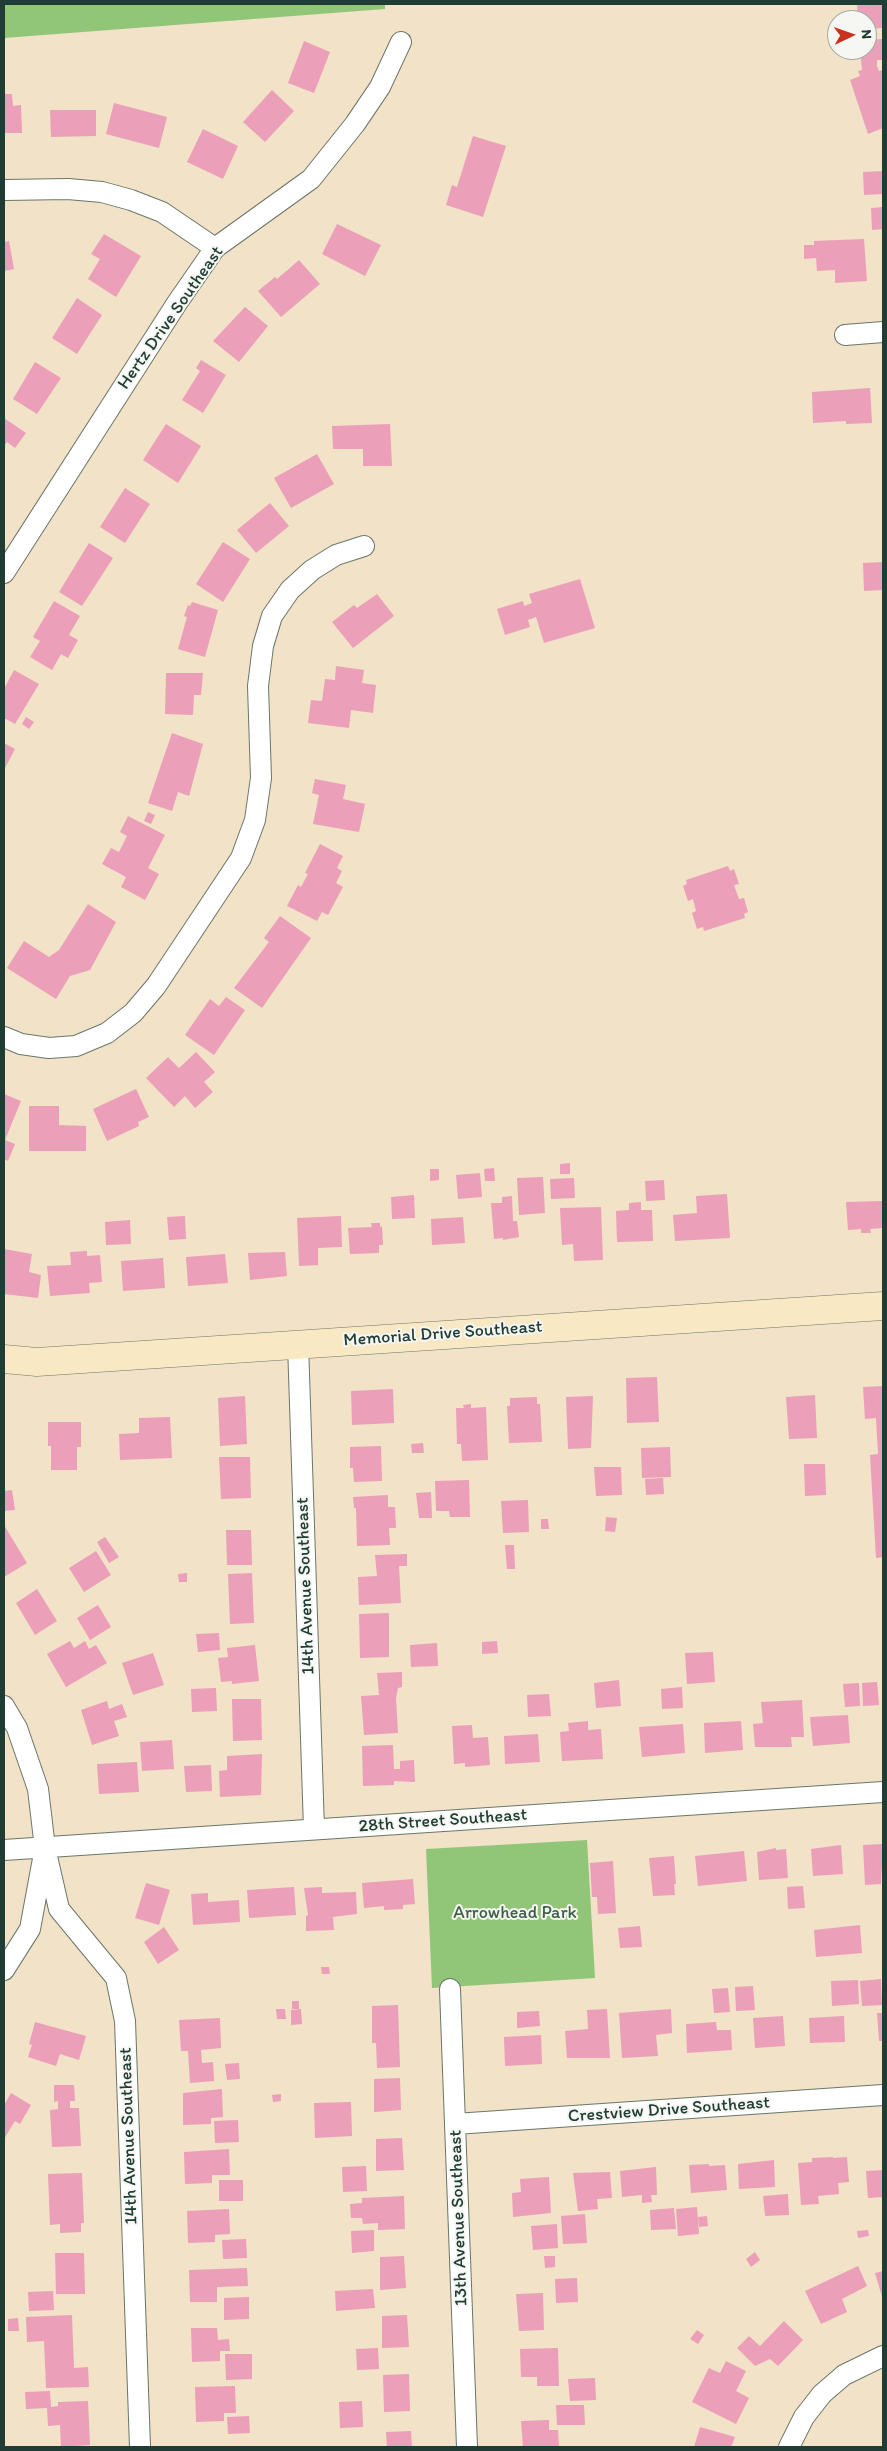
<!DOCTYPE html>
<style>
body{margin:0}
#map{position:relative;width:887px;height:2451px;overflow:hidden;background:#f2e2c8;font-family:Itim,sans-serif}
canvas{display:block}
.frame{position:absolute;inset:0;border:5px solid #1f3d34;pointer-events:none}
.north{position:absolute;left:827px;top:10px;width:50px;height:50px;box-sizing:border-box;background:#f6f6f2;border:1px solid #a0aca6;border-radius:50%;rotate:87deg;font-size:14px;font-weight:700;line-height:20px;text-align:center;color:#1f3d34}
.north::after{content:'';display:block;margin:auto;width:18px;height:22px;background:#c8321e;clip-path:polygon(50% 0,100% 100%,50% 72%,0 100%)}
</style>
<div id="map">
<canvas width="887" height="2451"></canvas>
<div class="frame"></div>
<div class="north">N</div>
</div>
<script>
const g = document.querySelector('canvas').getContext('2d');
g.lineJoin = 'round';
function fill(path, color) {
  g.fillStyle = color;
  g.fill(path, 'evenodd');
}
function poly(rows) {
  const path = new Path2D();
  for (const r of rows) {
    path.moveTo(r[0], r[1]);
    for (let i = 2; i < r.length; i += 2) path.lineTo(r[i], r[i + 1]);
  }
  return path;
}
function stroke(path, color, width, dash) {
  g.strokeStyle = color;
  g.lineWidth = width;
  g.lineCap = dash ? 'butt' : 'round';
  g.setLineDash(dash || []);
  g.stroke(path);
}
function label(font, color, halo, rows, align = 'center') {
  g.font = font + ' Itim,sans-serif';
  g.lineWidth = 4;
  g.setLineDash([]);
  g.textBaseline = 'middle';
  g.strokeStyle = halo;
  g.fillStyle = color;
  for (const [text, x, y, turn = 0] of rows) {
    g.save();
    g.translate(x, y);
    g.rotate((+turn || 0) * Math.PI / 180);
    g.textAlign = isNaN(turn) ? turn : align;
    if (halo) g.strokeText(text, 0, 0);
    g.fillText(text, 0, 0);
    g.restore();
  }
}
fill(poly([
 [4,4,385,4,385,9,4,38],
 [587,1840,595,1978,432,1988,426,1849]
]), '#91c679');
fill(poly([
 [857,4,883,4,883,28,867,29,867,20,858,20],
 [883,39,883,60,877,60,877,66,879,71,883,70,883,128,868,134,850,80,860,76,858,71,862,70,860,50,867,50,867,40],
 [304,41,330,52,314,93,288,83],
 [272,90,294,111,265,142,243,122],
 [4,94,12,94,13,106,21,105,22,133,4,133],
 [114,103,167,117,159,148,106,134],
 [50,110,96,110,96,136,51,137],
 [203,129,238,146,223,179,187,162],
 [473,136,506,146,483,217,446,205,452,185,457,187],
 [883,171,883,194,864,195,863,172],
 [883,207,883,229,872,230,871,208],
 [337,224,381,245,365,276,322,254],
 [104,234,141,256,116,297,88,279,100,259,91,254],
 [864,239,867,281,835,283,835,270,817,271,816,258,804,259,804,245,814,245,814,241],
 [9,241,14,269,4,271,4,242],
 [299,260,320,284,281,317,258,291,275,277,277,279],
 [77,298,102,315,77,354,52,338],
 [245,307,268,326,239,362,213,341],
 [201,360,226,375,203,413,182,400,200,371,196,368],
 [35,362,61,378,37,414,13,399],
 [870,388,872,423,846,424,846,421,813,423,812,392],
 [4,418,26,433,15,448,7,442,4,446],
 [166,424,201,446,178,483,143,460],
 [390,424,392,466,363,466,363,449,333,449,332,426],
 [317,454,334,484,291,508,274,478],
 [125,488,150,504,125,543,100,527],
 [270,503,289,526,256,553,237,530],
 [223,542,250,559,223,602,196,584],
 [89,543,113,558,82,606,59,592],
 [883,562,883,590,864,591,863,563],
 [580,579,595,628,544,643,536,617,528,620,530,627,505,635,497,609,523,601,524,606,532,603,529,594],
 [377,594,394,616,353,648,332,622,354,605,357,608],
 [54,601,80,616,69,635,78,640,68,658,61,654,52,670,30,657,40,641,33,637],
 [192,602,218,610,205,657,178,649,187,617,184,616,188,605,190,606],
 [336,666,364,670,362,683,376,685,373,713,351,710,349,728,308,723,311,700,322,701,325,679,335,680],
 [14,670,39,684,15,724,4,718,4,689],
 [166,673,203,673,201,695,194,695,193,715,165,714],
 [26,717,34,722,29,729,22,724],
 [172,733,203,744,189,796,178,792,172,811,148,803],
 [4,743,15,749,4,770],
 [315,779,346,785,343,799,365,804,359,832,313,824,319,795,312,793],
 [148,812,155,815,151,824,144,821],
 [128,816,165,835,148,868,159,874,145,900,121,887,126,877,102,864,111,848,119,852,127,836,120,832],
 [320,844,343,856,337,868,342,871,336,883,343,887,328,915,322,912,317,921,287,906,298,885,301,887,308,874,305,873],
 [728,866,730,871,734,869,739,884,734,885,739,899,744,898,748,912,744,914,745,918,704,931,703,927,697,929,692,913,696,911,693,899,688,901,683,886,687,884,686,880],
 [88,904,116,922,90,970,70,976,56,999,7,968,24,941,49,957,59,950],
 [280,916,311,938,262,1008,234,988,269,942,264,938],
 [226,997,245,1010,214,1055,185,1035,210,999,219,1006],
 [196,1052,215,1072,204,1082,213,1092,195,1108,185,1096,174,1107,146,1078,168,1057,179,1068],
 [136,1089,149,1117,138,1122,139,1126,107,1141,93,1109],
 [4,1094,21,1101,5,1140,15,1144,8,1161,4,1159],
 [29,1106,59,1106,59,1125,86,1126,86,1151,29,1151],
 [570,1163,570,1174,560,1174,560,1164],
 [494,1168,495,1181,485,1181,484,1169],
 [430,1169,439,1169,439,1180,430,1181],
 [480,1173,482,1197,458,1199,456,1175],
 [543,1177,545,1213,519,1215,517,1178],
 [574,1178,575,1198,551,1199,550,1179],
 [664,1180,665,1200,646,1201,645,1181],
 [727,1194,730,1238,675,1241,673,1215,697,1213,696,1196],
 [414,1195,415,1218,392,1219,391,1197],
 [512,1196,513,1221,517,1221,519,1237,503,1240,503,1238,494,1239,491,1203,502,1203,502,1197],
 [883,1201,883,1228,870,1229,871,1233,861,1233,861,1229,848,1230,846,1202],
 [641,1202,641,1210,652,1210,653,1241,617,1242,616,1211,629,1210,629,1203],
 [601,1207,603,1260,574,1261,573,1244,562,1245,560,1208],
 [185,1216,186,1239,169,1240,167,1217],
 [341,1216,342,1247,318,1248,318,1265,299,1266,297,1218],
 [463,1217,465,1243,432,1245,431,1219],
 [130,1220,131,1244,106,1245,105,1222],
 [371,1223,380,1223,380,1227,382,1226,383,1245,379,1245,379,1253,350,1254,348,1228,372,1227],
 [4,1249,32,1254,29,1272,41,1275,38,1298,4,1294],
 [87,1251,87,1256,100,1255,102,1282,89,1283,90,1293,50,1296,47,1266,71,1265,70,1252],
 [285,1252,287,1276,250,1280,248,1253],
 [225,1254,228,1283,188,1286,186,1257],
 [163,1258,165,1288,123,1291,121,1261],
 [657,1377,659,1422,627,1423,626,1378],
 [883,1386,883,1557,876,1558,870,1455,878,1454,876,1418,865,1419,863,1387],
 [393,1389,394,1423,352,1425,351,1391],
 [815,1395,817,1438,789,1439,786,1397],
 [245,1396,247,1444,220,1446,218,1398],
 [593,1396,591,1448,568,1449,566,1397],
 [537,1397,537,1404,540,1404,542,1442,509,1443,507,1406,510,1406,510,1398],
 [471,1404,471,1408,486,1407,488,1460,462,1461,461,1444,457,1444,456,1408,464,1408,463,1405],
 [170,1417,172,1458,120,1460,119,1434,139,1433,139,1418],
 [48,1422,81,1422,81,1447,77,1447,77,1470,51,1470,51,1446,48,1446],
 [423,1443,424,1453,412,1453,411,1444],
 [381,1446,382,1481,354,1482,353,1468,350,1468,350,1447],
 [670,1447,671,1477,642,1478,641,1448],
 [219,1457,250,1457,251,1498,221,1499],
 [804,1464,825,1464,826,1495,805,1496],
 [594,1467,621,1467,622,1495,596,1496],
 [663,1478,664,1494,646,1495,645,1479],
 [469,1480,470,1517,450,1517,449,1511,436,1511,435,1481],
 [12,1490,15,1510,4,1511,4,1491],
 [431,1492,432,1518,419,1518,416,1493],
 [388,1495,388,1507,395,1507,396,1528,389,1528,390,1545,357,1546,356,1508,354,1508,353,1497],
 [528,1500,529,1532,503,1533,501,1501],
 [606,1517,617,1518,615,1532,605,1531],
 [541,1519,548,1519,549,1529,541,1529],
 [4,1525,27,1563,4,1577],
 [226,1530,251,1530,252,1565,227,1565],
 [105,1537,119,1557,109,1563,97,1542],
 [505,1545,514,1545,515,1569,507,1569],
 [96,1551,111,1575,84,1592,69,1568],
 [407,1554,407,1566,399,1566,401,1603,359,1605,358,1577,377,1576,375,1555],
 [187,1573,187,1582,179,1582,178,1574],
 [252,1573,254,1623,230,1624,228,1574],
 [37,1589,57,1621,35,1635,16,1603],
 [98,1605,111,1627,90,1640,77,1618],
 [389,1613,389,1657,360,1658,359,1614],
 [219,1633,220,1650,198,1652,196,1634],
 [70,1641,74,1648,85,1641,89,1649,96,1645,107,1663,66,1687,47,1654],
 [497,1641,498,1653,482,1654,482,1642],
 [437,1643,438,1666,411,1667,410,1645],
 [255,1645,259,1681,232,1684,232,1681,221,1682,218,1658,228,1657,227,1648],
 [713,1652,715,1682,687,1684,685,1653],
 [153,1653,164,1685,133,1695,122,1663],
 [402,1672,402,1687,398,1688,396,1698,398,1733,364,1735,361,1696,379,1695,377,1673],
 [619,1680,621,1706,596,1708,594,1683],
 [877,1682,879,1705,863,1706,862,1683],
 [859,1683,860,1706,845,1707,843,1684],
 [682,1687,683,1708,662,1709,661,1689],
 [216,1688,217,1711,192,1712,191,1689],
 [549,1694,551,1716,528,1717,527,1695],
 [232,1699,261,1699,262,1740,233,1741],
 [802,1700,804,1737,791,1737,792,1747,755,1747,753,1724,763,1723,761,1702],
 [107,1701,109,1709,122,1704,127,1717,114,1721,119,1736,92,1745,81,1710],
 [848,1715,850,1743,813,1746,810,1717],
 [588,1721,588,1730,601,1729,603,1759,562,1761,560,1732,569,1731,568,1723],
 [741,1721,743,1750,705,1753,704,1723],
 [683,1724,685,1753,642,1757,639,1727],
 [472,1725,473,1738,488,1737,490,1765,465,1767,465,1763,454,1764,452,1726],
 [538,1734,540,1762,505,1764,504,1736],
 [172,1740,174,1769,142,1771,140,1742],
 [393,1745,394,1769,400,1769,400,1761,414,1760,415,1782,394,1781,394,1785,363,1786,362,1746],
 [262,1754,261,1795,220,1797,219,1771,227,1770,227,1756],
 [137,1762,139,1792,99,1794,97,1764],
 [211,1765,212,1791,186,1792,184,1766],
 [883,1844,881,1884,865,1885,863,1845],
 [841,1845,843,1874,813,1876,811,1849],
 [776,1848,776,1850,786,1849,788,1878,759,1880,757,1852],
 [744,1851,747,1881,698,1886,695,1856],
 [674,1856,676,1884,674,1884,675,1895,653,1896,649,1858],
 [613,1861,616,1913,598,1914,597,1897,592,1897,590,1863],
 [413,1879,415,1904,403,1905,403,1909,384,1910,384,1906,364,1908,362,1883],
 [146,1883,170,1890,159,1925,135,1918],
 [803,1886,805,1908,788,1909,787,1887],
 [294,1887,296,1915,249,1918,247,1890],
 [322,1887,322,1893,356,1892,357,1914,333,1917,334,1930,306,1931,306,1916,308,1915,304,1888],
 [208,1893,208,1902,239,1900,240,1922,193,1925,191,1894],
 [860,1925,862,1953,816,1957,814,1930],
 [640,1926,642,1947,620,1948,618,1928],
 [164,1927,179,1950,158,1964,144,1942],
 [321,1967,329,1967,330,1974,322,1974],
 [881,1979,882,2005,862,2006,860,1981],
 [858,1980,859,2004,832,2006,831,1981],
 [753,1986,755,2010,736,2011,735,1987],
 [728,1988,730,2012,714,2013,712,1989],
 [292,2001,299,2001,299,2009,292,2009],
 [398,2005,400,2067,377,2068,376,2043,372,2043,372,2006],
 [276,2009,285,2009,286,2019,277,2019],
 [301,2009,302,2024,291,2025,291,2010],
 [607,2009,610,2058,567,2058,565,2031,588,2029,587,2010],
 [671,2009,672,2033,656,2035,658,2056,622,2058,619,2013],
 [539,2011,540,2026,517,2028,517,2012],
 [877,2013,883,2013,883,2041,879,2041],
 [783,2016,785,2046,755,2048,753,2018],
 [844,2016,845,2042,810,2043,809,2018],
 [220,2018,221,2048,201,2050,202,2063,213,2062,214,2081,190,2083,188,2051,181,2051,179,2020],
 [35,2022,86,2036,79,2060,60,2054,56,2066,28,2057,32,2045,29,2044],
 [716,2022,717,2030,731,2030,732,2050,687,2053,686,2024],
 [541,2035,542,2064,505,2066,504,2037],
 [239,2063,240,2079,227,2080,225,2064],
 [400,2078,401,2110,374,2112,374,2079],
 [54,2085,74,2085,75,2101,70,2101,70,2108,79,2108,81,2146,52,2147,50,2110,58,2109,58,2101,54,2102],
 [222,2089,223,2117,211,2118,211,2124,183,2125,183,2093],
 [11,2093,31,2105,20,2124,15,2121,4,2139,4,2105],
 [281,2094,281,2101,273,2102,272,2095],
 [351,2102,352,2136,315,2138,314,2103],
 [238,2120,239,2142,215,2143,214,2121],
 [402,2138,404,2170,376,2171,376,2139],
 [229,2149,230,2175,212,2175,212,2183,185,2184,184,2152],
 [833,2157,833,2158,847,2157,849,2182,838,2183,839,2194,818,2196,819,2204,801,2205,798,2163,812,2162,812,2158],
 [774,2160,775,2187,739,2189,738,2164],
 [709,2164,709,2166,725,2165,727,2190,691,2193,689,2165],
 [366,2166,367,2191,343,2192,342,2167],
 [656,2167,657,2195,651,2195,652,2202,642,2203,642,2195,622,2197,620,2171],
 [883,2170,883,2197,868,2198,866,2171],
 [610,2172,612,2198,597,2199,598,2209,578,2211,573,2173],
 [82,2173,84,2223,81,2223,81,2232,60,2233,60,2224,50,2225,48,2174],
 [549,2177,551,2213,513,2217,512,2193,521,2192,520,2179],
 [219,2180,243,2180,243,2201,219,2201],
 [788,2194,789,2215,765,2216,763,2196],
 [404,2196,405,2229,378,2230,378,2223,363,2224,362,2218,351,2218,350,2204,362,2203,362,2198],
 [697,2207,699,2234,678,2236,676,2209],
 [674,2208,676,2229,651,2230,650,2210],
 [229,2209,230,2234,215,2235,215,2242,188,2243,187,2211],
 [585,2214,587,2243,563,2244,561,2216],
 [707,2216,708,2226,699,2227,698,2217],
 [557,2224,558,2248,533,2250,531,2226],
 [374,2230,374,2251,352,2253,351,2231],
 [868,2230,869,2236,858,2238,857,2231],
 [246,2239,247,2258,223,2259,222,2240],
 [755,2252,760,2260,751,2267,746,2259],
 [55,2253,84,2253,85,2294,56,2294],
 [404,2256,406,2288,380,2290,380,2257],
 [544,2256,555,2256,555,2267,545,2268],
 [858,2266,867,2286,842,2299,847,2312,821,2324,805,2291],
 [247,2268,248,2286,217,2287,217,2302,190,2302,189,2270],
 [883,2271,883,2300,875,2273],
 [577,2278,578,2302,556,2303,555,2279],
 [373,2289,375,2308,336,2311,335,2291],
 [53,2291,54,2310,29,2311,28,2292],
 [543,2293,544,2330,519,2331,516,2294],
 [249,2297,249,2319,224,2320,224,2298],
 [72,2315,74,2368,88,2367,89,2387,46,2388,44,2341,27,2342,26,2317],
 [407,2315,409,2347,382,2348,382,2316],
 [18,2318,19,2331,8,2331,8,2319],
 [784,2321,803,2340,778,2366,770,2359,755,2366,737,2348,749,2336,760,2346],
 [191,2328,217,2328,218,2340,229,2339,230,2351,220,2351,220,2361,192,2362],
 [697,2330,704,2335,698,2344,690,2339],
 [378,2348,379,2369,357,2370,356,2349],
 [558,2348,559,2386,537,2386,537,2377,521,2377,520,2349],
 [225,2354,252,2354,252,2379,226,2380],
 [726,2361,746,2371,736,2391,749,2398,736,2424,692,2402,709,2368,720,2373],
 [409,2374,410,2411,384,2412,383,2375],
 [595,2378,596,2400,570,2401,568,2379],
 [235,2386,236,2413,224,2413,224,2421,196,2422,195,2387],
 [50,2391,51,2407,58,2406,58,2402,88,2401,90,2445,61,2447,60,2425,48,2426,47,2408,26,2409,25,2392],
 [362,2401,363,2427,340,2428,339,2402],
 [556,2405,584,2405,585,2425,557,2425],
 [249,2416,250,2433,228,2434,227,2417],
 [549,2420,549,2430,558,2430,559,2447,523,2447,521,2421],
 [700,2427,735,2437,731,2447,694,2447],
 [411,2431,412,2447,387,2447,386,2432]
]), '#eb9fb8');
const street = poly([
 [4,190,68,189,102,192,131,200,162,212,215,248],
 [845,335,883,332],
 [4,573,177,303,215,248,311,179,355,124,380,87,401,42],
 [4,1037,21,1044,49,1048,76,1046,107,1033,133,1013,156,986,241,858,255,820,261,778,258,686,263,646,272,616,290,590,312,570,336,555,364,546],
 [298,1344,314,1829],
 [4,1706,17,1728,38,1789,45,1848,30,1929,4,1970],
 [45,1848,59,1909,116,1978,125,2021,140,2447],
 [4,1850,883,1792],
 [450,1989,467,2447],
 [455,2124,883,2095],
 [789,2447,804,2417,822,2394,844,2375,883,2356]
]);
const secondary = poly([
 [4,1359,37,1362,883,1306]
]);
stroke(street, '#697768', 22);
stroke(secondary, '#697768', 29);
stroke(street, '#fff', 20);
stroke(secondary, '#f8e8c3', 28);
label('18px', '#1f3d34', '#f6f6f2', [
 ["Hertz Drive Southeast",171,318,-55],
 ["Memorial Drive Southeast",443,1334,-4],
 ["14th Avenue Southeast",306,1586,-92],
 ["28th Street Southeast",443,1821,-4],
 ["Crestview Drive Southeast",669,2110,-4],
 ["14th Avenue Southeast",129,2136,-92],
 ["13th Avenue Southeast",459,2218,-92]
]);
label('18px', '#3c5f45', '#f6f6f2', [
 ["Arrowhead Park",515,1913]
]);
</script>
